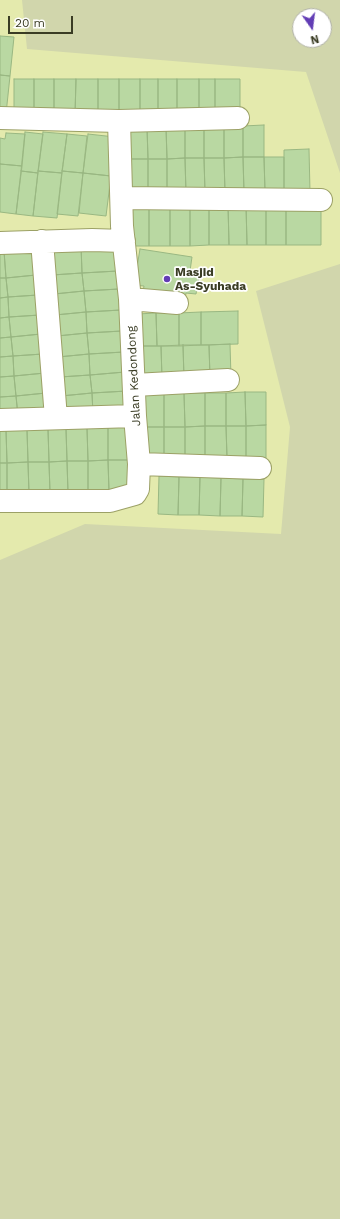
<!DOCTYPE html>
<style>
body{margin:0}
#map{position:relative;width:340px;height:1219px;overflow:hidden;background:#e4eaad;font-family:"Work Sans",sans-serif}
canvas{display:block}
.north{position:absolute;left:292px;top:8px;width:40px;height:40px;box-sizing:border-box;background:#fff;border:1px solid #b0b1a7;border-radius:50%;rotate:166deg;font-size:11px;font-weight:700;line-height:16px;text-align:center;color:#3a3c24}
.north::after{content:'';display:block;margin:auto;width:14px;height:18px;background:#623db5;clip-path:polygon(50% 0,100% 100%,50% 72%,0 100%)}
.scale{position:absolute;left:8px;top:16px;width:65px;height:18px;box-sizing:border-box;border:2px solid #3a3c24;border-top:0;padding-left:5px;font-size:12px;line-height:14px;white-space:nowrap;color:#3a3c24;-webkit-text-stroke:3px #fff;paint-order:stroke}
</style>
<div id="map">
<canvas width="340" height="1219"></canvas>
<div class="north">N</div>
<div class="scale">20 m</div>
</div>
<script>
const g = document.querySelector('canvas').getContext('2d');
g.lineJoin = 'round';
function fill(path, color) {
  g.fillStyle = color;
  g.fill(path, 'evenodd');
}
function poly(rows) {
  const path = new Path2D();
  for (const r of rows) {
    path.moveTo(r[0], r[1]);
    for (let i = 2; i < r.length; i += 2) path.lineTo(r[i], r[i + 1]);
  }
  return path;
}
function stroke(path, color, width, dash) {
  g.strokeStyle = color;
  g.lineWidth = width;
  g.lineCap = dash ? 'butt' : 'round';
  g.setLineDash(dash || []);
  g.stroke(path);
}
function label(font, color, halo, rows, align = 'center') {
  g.font = font + ' "Work Sans",sans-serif';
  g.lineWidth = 3.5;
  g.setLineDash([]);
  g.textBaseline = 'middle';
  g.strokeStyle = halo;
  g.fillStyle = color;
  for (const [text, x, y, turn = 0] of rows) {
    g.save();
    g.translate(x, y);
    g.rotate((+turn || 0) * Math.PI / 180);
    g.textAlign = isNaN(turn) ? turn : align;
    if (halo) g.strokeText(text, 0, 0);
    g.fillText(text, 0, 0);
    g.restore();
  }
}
fill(poly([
 [22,0,340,0,340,173,306,72,27,49],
 [300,16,324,16,324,40,300,40],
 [340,264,340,1219,0,1219,0,560,85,524,281,534,290,427,256,291]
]), '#d1d6ac');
const building = poly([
 [0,36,14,37,10,76,0,75,0,36],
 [0,75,10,76,6,114,0,113,0,75],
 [14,79,34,79,34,115,14,115,14,79],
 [34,79,54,79,54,115,34,115,34,79],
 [54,79,76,79,75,115,54,115,54,79],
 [76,79,98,79,98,115,75,115,76,79],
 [98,79,119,79,119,115,98,115,98,79],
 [119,79,140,79,140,115,119,115,119,79],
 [140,79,158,79,158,115,140,115,140,79],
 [158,79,177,79,177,115,158,115,158,79],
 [177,79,199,79,199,115,177,115,177,79],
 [199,79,215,79,215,115,199,115,199,79],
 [215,79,240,79,240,115,215,115,215,79],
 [264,125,264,157,243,157,243,126,264,125],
 [204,126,224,126,224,158,204,158,204,126],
 [204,126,204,158,185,158,185,127,204,126],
 [224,126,243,126,243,157,224,158,224,126],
 [147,127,166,127,167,159,148,159,147,127],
 [147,127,148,159,126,159,125,128,147,127],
 [166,127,185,127,185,158,167,159,166,127],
 [25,132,43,134,38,173,21,171,25,132],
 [43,132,67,134,62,173,38,171,43,132],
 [6,133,25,134,22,166,0,164,0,138,5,139,6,133],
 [67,134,87,136,83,173,62,171,67,134],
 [88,134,115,137,111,176,83,173,88,134],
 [309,149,310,192,284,192,284,150,309,149],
 [243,157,264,157,265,192,244,193,243,157],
 [243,157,244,193,225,193,224,158,243,157],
 [264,157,284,157,284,192,265,192,264,157],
 [185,158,204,158,205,193,186,194,185,158],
 [185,158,186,194,167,194,167,159,185,158],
 [204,158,224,158,225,193,205,193,204,158],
 [126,159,148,159,148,195,126,195,126,159],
 [148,159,167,159,167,194,148,195,148,159],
 [0,164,22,166,16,214,0,212,0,164],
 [21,171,38,173,33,216,16,214,21,171],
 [38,171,62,173,57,218,33,216,38,171],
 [62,171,83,173,78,216,57,214,62,171],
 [83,173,111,176,106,216,79,213,83,173],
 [228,204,246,204,247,245,229,245,228,204],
 [228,204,229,245,209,245,209,205,228,204],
 [246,204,266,204,266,245,247,245,246,204],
 [266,204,286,204,286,245,266,245,266,204],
 [286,204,321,204,321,245,286,245,286,204],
 [127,205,149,205,149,246,128,246,127,205],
 [149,205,170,205,170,246,149,246,149,205],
 [170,205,190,205,190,246,170,246,170,205],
 [190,205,209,205,209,245,190,246,190,205],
 [115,243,118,271,82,273,81,245,115,243],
 [81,245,82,273,52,275,50,248,81,245],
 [34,248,36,275,6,278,4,251,34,248],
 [140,249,192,257,190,271,200,272,196,294,186,293,185,299,143,292,144,286,134,285,140,249],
 [4,251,6,278,0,278,0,252,4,251],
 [118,271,119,289,84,291,82,273,118,271],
 [82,273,84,291,54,294,52,275,82,273],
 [36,275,38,295,8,297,6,278,36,275],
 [0,278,6,278,8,297,0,298,0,278],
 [119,289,121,310,86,312,84,291,119,289],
 [84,291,86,312,55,315,54,294,84,291],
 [38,295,40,315,9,317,8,297,38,295],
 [8,297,9,317,0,318,0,298,8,297],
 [121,310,122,331,87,333,86,312,121,310],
 [238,311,238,344,201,345,201,312,238,311],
 [86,312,87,333,57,336,55,315,86,312],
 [201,312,201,345,179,346,179,313,201,312],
 [156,313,157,346,138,346,137,314,156,313],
 [156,313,179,313,179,346,157,346,156,313],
 [40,315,41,334,11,337,9,317,40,315],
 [9,317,11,337,0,338,0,318,9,317],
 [122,331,124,352,89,354,87,333,122,331],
 [87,333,89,354,58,357,57,336,87,333],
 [41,334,43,354,13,356,11,337,41,334],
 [11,337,13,356,0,357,0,338,11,337],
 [230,344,231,377,210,378,209,345,230,344],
 [183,345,209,345,210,378,184,379,183,345],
 [183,345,184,379,162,379,161,346,183,345],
 [141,346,161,346,162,379,141,380,141,346],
 [124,352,125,372,90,375,89,354,124,352],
 [43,354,45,373,14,376,13,356,43,354],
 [89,354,90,375,60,377,58,357,89,354],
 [13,356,14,376,0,377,0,357,13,356],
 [125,372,127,391,92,393,90,375,125,372],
 [45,373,46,393,16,396,14,376,45,373],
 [90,375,92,393,61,396,60,377,90,375],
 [14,376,16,396,0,397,0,377,14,376],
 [127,391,128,411,93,414,92,393,127,391],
 [245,392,266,392,266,425,246,426,245,392],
 [245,392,246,426,226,426,226,393,245,392],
 [46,393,48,413,18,416,16,396,46,393],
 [92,393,93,414,63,416,61,396,92,393],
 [144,393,164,393,164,427,144,427,144,393],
 [164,393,184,393,185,427,164,427,164,393],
 [184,393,205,393,205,426,185,427,184,393],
 [205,393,226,393,226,426,205,426,205,393],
 [16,396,18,416,0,417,0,397,16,396],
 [266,425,266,458,246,458,246,426,266,425],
 [205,426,226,426,227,458,205,458,205,426],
 [205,426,205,458,185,458,185,427,205,426],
 [226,426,246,426,246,458,227,458,226,426],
 [108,427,130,427,131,460,108,460,108,427],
 [108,427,108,460,88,461,87,428,108,427],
 [144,427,164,427,164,459,145,459,144,427],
 [164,427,185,427,185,458,164,459,164,427],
 [87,428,88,461,67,461,66,429,87,428],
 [48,429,66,429,67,461,49,462,48,429],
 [48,429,49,462,28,462,27,430,48,429],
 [0,430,6,430,7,463,0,463,0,430],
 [6,430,27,430,28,462,7,463,6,430],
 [108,460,131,460,132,491,109,492,108,460],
 [108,460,109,492,88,493,88,461,108,460],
 [67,461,88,461,88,493,68,493,67,461],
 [67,461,68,493,50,493,49,462,67,461],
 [28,462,49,462,50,493,29,494,28,462],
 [28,462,29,494,7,495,7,463,28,462],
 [0,463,7,463,7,495,0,495,0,463],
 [159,476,179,477,178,515,158,514,159,476],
 [179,477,200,477,199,515,178,515,179,477],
 [200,477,221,478,220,516,199,515,200,477],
 [221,478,243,479,242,516,220,516,221,478],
 [243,479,264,479,263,517,242,516,243,479]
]);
fill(building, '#b9d8a2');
stroke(building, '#99b782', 1);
const street = poly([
 [0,118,119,121,238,118],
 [122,198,321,200],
 [42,241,56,418],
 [0,243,92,240,124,241],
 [130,299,177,303],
 [134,385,228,380],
 [0,420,135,416],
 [139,464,260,468],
 [0,501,110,501,135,494,138,489,139,464,135,416,130,299,122,226,119,121]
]);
stroke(street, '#9ca166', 24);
stroke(street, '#fff', 22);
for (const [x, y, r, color] of [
 [167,279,4,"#623db5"]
]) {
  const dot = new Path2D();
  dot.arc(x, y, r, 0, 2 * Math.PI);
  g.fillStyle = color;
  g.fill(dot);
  stroke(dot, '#fff', 1.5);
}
label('bold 12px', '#3a3c24', '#fff', [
 ["Masjid",175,272],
 ["As-Syuhada",175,286]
], 'left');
label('12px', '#3a3c24', '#fff', [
 ["Jalan Kedondong",134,376,-93]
]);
</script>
